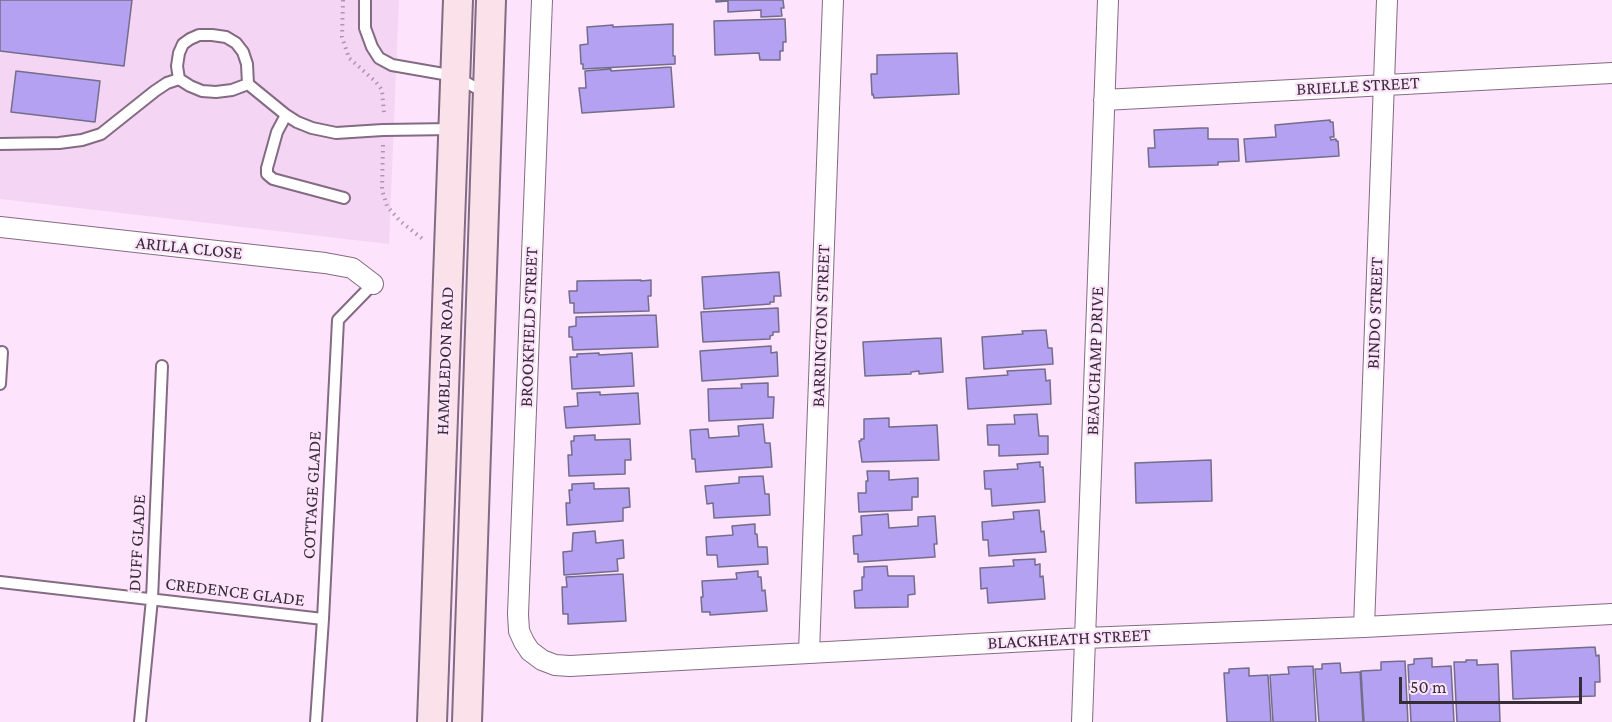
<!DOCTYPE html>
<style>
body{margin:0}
#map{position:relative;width:1612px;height:722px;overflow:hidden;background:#fee3fd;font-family:"Crimson Pro",serif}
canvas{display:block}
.scale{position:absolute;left:1399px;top:677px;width:183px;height:27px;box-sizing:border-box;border:3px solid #372d36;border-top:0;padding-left:8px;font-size:18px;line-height:21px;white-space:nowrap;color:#372d36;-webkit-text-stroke:4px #fee3fd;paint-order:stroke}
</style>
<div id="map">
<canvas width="1612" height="722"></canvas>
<div class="scale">50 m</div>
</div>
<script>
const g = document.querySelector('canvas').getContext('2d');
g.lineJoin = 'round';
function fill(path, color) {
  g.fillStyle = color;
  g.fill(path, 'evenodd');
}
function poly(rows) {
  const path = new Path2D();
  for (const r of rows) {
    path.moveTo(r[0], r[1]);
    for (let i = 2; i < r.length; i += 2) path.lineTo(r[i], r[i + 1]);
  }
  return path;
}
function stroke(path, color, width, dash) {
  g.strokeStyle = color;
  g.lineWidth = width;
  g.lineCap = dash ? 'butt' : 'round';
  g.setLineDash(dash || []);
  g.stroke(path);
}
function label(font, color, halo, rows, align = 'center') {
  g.font = font + ' "Crimson Pro",serif';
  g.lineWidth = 4.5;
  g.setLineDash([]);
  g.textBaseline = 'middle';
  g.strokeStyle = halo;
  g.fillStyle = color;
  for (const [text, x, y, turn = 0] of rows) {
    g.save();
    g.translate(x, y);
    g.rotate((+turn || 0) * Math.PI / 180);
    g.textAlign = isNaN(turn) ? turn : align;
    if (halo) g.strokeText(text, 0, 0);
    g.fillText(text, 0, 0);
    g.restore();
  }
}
fill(poly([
 [0,0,399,0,389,244,0,199]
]), '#f5d5f4');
const building = poly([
 [0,0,132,0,124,66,0,51,0,0],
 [716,0,783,0,784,8,781,8,782,16,761,17,761,10,728,12,728,1,716,2,716,0],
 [782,19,785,19,786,42,783,42,783,51,780,51,780,60,760,60,759,53,715,55,714,21,782,19],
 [673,24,673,56,675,56,675,64,583,69,583,64,581,64,580,45,588,44,587,27,613,25,613,27,673,24],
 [957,53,959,94,874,98,873,94,872,95,871,74,877,74,877,55,957,53],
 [671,67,674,107,582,113,579,88,586,88,585,71,611,69,611,71,671,67],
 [16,71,100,81,95,122,11,112,16,71],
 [1330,120,1330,122,1333,122,1334,137,1330,137,1331,140,1336,139,1336,141,1338,141,1339,156,1246,162,1244,139,1276,137,1275,125,1330,120],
 [1200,128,1208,128,1208,139,1238,139,1239,161,1218,162,1218,165,1149,167,1148,148,1155,148,1154,130,1200,128],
 [779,272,781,296,774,296,774,302,770,302,770,304,704,309,702,277,779,272],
 [641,280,641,281,651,280,651,296,648,296,649,311,574,313,574,303,570,303,569,291,577,291,577,281,641,280],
 [778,308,779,332,773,332,773,335,770,336,770,339,703,342,701,312,778,308],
 [656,315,658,347,573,350,572,337,569,337,569,327,576,326,576,317,656,315],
 [1046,330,1048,348,1052,348,1053,364,984,369,982,337,1023,334,1022,331,1046,330],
 [941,338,943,372,919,374,919,371,911,372,911,374,865,376,863,342,941,338],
 [771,346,771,353,777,352,778,376,702,381,700,351,771,346],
 [599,353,599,355,632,353,634,386,572,389,570,357,577,357,577,354,599,353],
 [1045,369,1046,381,1050,380,1051,404,968,409,966,378,1008,375,1007,371,1045,369],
 [768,383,768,397,774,397,773,418,709,421,708,389,742,388,741,384,768,383],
 [600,392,600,395,638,393,640,424,566,428,564,407,578,406,577,393,600,392],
 [1037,414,1039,436,1048,436,1048,454,999,456,999,445,988,445,987,425,1015,424,1014,415,1037,414],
 [889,418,889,427,937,425,939,460,862,462,859,441,861,441,861,439,864,439,864,419,889,418],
 [763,424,765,443,770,443,772,467,696,472,695,459,692,459,690,430,708,429,709,438,739,436,738,426,763,424],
 [595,435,595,440,630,439,631,460,625,460,625,474,569,476,568,455,572,455,571,441,574,441,574,436,595,435],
 [1211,460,1212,501,1136,503,1135,463,1211,460],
 [1040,462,1040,467,1043,467,1045,502,992,506,991,489,985,489,984,471,1018,469,1017,464,1040,462],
 [867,471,889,471,889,480,918,478,918,497,912,497,912,510,859,512,858,493,866,493,866,481,868,481,867,471],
 [763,476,765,494,769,494,770,515,714,518,713,503,707,504,705,486,739,483,739,477,763,476],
 [594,483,594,489,629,488,630,507,623,508,623,521,567,525,566,503,570,503,569,490,572,490,572,484,594,483],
 [1039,510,1041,532,1044,531,1046,552,989,556,988,540,983,540,982,522,1014,519,1013,512,1039,510],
 [888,514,889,528,918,526,918,517,935,516,937,544,934,544,935,557,858,562,858,554,854,554,853,536,862,535,861,516,888,514],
 [755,524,755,534,757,534,758,547,767,547,768,564,718,567,717,555,707,555,706,537,733,535,732,526,755,524],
 [595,531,596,543,623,540,624,558,617,559,618,571,564,575,563,552,572,551,573,533,595,531],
 [1035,559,1035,565,1040,564,1040,577,1043,576,1045,599,988,603,987,588,981,589,980,568,1014,566,1013,560,1035,559],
 [887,566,888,576,914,576,915,594,908,595,908,607,855,608,854,591,862,590,862,577,864,577,864,567,887,566],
 [758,571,758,577,761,577,762,591,765,590,767,611,710,615,710,612,702,612,701,597,703,597,702,581,737,579,736,573,758,571],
 [623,574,626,621,568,624,568,614,563,614,562,587,567,587,566,577,623,574],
 [1595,647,1596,656,1599,655,1600,682,1595,682,1595,696,1513,699,1511,651,1595,647],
 [1432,658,1432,667,1451,666,1454,722,1411,722,1408,665,1414,664,1414,659,1432,658],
 [1466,660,1477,660,1477,665,1498,664,1500,722,1457,722,1454,662,1466,662,1466,660],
 [1405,661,1408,722,1364,722,1361,671,1381,670,1381,662,1405,661],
 [1340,663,1341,673,1360,672,1363,722,1319,722,1315,669,1322,669,1322,664,1340,663],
 [1313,666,1316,722,1273,722,1270,675,1289,674,1288,667,1313,666],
 [1249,668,1249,676,1268,675,1271,722,1227,722,1224,673,1229,673,1229,669,1249,668]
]);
fill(building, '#b4a1f2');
stroke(building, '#736d8a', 1.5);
const service = poly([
 [365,0,365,28,372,47,379,58,392,65,455,76,485,93],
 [248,84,232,90,216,92,202,91,190,86,179,79,177,66,179,53,183,44,190,39,199,35,212,35,226,37,236,43,243,52,247,64,248,84,286,115,297,122,312,128,336,133,383,130,452,129],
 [286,115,277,132,267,168,267,174,273,179,344,198],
 [0,144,59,143,82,140,101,134,155,91,167,83,179,79],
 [0,384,2,352],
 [0,582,323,619],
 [140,722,152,599,162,366],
 [316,722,323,619,338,320,373,284]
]);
const minor = poly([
 [542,0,518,614,519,631,524,642,530,651,542,660,555,665,570,666,1085,638,1364,627,1612,614],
 [1104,100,1612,73],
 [0,227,325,263,352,268,373,284],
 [1364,627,1387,0],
 [809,652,833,0],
 [1082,722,1108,0]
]);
const secondary = poly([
 [432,722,458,0],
 [467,722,491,0]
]);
stroke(service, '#836b82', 14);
stroke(minor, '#836b82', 22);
stroke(secondary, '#836b82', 32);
stroke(poly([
 [343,0,342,37,349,58,376,82,382,90,384,113],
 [383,145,382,190,387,206,400,221,424,240]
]), '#ab97aa', 4, [1.5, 4.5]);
stroke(service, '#fff', 10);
stroke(minor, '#fff', 20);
stroke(secondary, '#fbe2ea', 28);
label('18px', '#372d36', '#fee3fd', [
 ["BRIELLE STREET",1358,86,-3],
 ["ARILLA CLOSE",189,248,6],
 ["BINDO STREET",1375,313,-88],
 ["BARRINGTON STREET",821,326,-88],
 ["BROOKFIELD STREET",529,327,-88],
 ["HAMBLEDON ROAD",445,361,-88],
 ["BEAUCHAMP DRIVE",1095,361,-88],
 ["COTTAGE GLADE",312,495,-87],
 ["DUFF GLADE",137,543,-87],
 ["CREDENCE GLADE",235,592,7],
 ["BLACKHEATH STREET",1069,639,-3]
]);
</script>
